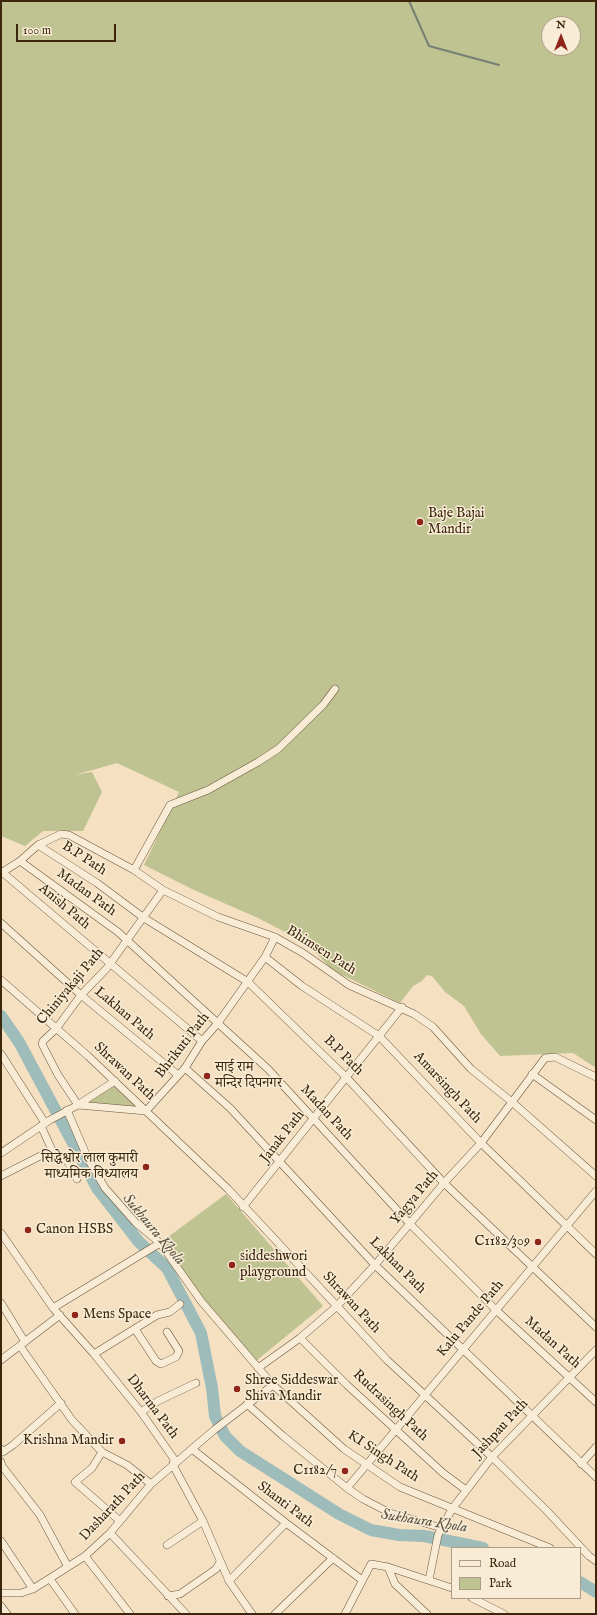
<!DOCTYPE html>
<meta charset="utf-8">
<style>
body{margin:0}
#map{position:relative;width:597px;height:1615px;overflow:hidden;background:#f5e1c2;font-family:"IM FELL English",serif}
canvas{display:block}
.frame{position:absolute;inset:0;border:2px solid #3c260c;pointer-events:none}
.legend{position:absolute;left:451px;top:1547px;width:130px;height:52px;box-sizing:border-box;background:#f8ecd7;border:1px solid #ad9d86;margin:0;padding:5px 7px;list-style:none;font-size:12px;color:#3c260c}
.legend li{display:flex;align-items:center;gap:8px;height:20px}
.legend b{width:20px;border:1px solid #ad9d86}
.north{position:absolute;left:541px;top:16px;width:40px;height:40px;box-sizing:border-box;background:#f8ecd7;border:1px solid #ad9d86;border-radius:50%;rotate:0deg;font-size:11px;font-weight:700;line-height:16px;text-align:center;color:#3c260c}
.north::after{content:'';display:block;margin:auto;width:14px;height:18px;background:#8f2418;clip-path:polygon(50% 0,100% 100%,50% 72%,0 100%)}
.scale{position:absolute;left:16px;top:24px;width:100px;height:18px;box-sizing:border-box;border:2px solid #3c260c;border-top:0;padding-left:5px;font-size:12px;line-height:14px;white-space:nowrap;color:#3c260c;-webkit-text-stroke:3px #f8ecd7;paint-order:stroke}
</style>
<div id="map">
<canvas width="597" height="1615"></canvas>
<div class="frame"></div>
<ul class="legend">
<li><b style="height:5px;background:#f8ecd7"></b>Road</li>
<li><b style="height:11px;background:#bfc291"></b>Park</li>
</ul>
<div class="north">N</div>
<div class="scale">100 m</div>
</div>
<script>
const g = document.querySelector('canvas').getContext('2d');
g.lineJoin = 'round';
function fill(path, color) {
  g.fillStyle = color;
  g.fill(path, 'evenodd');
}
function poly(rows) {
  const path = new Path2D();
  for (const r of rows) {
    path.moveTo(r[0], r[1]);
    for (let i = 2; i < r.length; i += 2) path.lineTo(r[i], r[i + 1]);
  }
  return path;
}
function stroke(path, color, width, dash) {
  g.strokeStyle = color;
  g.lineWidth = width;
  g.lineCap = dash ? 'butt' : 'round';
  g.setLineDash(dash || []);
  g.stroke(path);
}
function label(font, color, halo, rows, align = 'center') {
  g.font = font + ' "IM FELL English","Noto Serif Devanagari",serif';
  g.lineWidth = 3;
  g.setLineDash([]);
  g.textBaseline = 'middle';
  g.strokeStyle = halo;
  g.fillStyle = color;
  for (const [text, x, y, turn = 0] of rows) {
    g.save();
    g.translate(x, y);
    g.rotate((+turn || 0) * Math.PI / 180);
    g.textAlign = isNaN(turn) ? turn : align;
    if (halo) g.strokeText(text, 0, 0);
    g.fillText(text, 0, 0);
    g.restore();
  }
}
fill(poly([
 [1,1,596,1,596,1068,573,1053,500,1056,481,1034,464,1006,445,992,432,976,427,975,422,981,413,986,400,1003,332,970,308,944,258,918,194,890,144,865,179,792,117,763,75,775,92,772,102,792,83,831,43,831,25,846,1,836],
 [549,24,573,24,573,48,549,48],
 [115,1081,146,1111,76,1106],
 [226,1194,323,1306,256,1361,236,1340,160,1243]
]), '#bfc291');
stroke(poly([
 [409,1,429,46,499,65]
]), '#768074', 2);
stroke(poly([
 [1,1016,19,1042,97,1188,139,1242,167,1268,201,1333,212,1388,215,1416,225,1436,240,1451,339,1514,371,1530,399,1535,424,1536,483,1548],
 [580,1582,596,1592]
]), '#9dbcba', 12);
const minor = poly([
 [38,845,97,883,144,918,248,982,347,1078,444,1183,596,1327],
 [20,861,118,932,268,1069,410,1224,496,1310,596,1402],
 [134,870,170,805,208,790,258,762,278,749,323,705,335,689],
 [2,872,202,1041],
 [1,873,20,861,38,845,61,834,69,835,134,870,163,890,218,917,275,937,303,953,349,985,414,1014,433,1027,471,1069,512,1102,545,1058,555,1057,596,1077],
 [163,890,107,968,81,995,56,1029,43,1041,42,1044,58,1075,78,1105,146,1111,185,1068,202,1041,218,1023,265,957,275,937],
 [1,923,81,995,178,1075],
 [265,957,302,986,379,1036,481,1143,596,1254],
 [1,980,88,1056,228,1189,387,1360,492,1457,546,1510,589,1556,596,1561],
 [1,1054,45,1123],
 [185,1068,230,1108,375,1265,596,1477],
 [532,1074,596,1120],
 [67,1110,88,1159,105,1188,136,1223,160,1243,201,1301,273,1385],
 [41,1126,52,1150],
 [1,1153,50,1120,76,1106,115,1081],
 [1,1176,52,1150,68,1162,77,1179],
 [243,1207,402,1007],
 [1,1233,53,1308,94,1354,141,1412,174,1459,173,1465,203,1521,229,1581,252,1614],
 [1,1303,25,1342],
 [53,1308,160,1243],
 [135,1329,156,1361,161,1364,176,1357,179,1351,167,1332],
 [300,1338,347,1385,443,1473,466,1490],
 [20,1346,72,1420,102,1452,127,1465,151,1484],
 [94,1354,157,1315,170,1312,180,1304],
 [1,1360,60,1315],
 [258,1368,300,1338,336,1307,375,1265,444,1183,481,1143,512,1102,596,1176],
 [247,1404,283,1436,347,1488,596,1191],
 [141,1412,158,1401,196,1383],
 [1,1449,3,1452,13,1445,61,1403],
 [192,1449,286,1523,362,1580],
 [102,1452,92,1468,75,1482,120,1521],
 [1,1462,2,1466,40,1515,68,1567],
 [581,1464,596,1447],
 [347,1488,363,1499,390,1513,442,1528],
 [110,1533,186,1614],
 [1,1541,33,1589],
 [167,1545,203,1521],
 [85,1556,130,1614],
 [388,1567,395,1584,427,1614],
 [50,1579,75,1614],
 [429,1580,438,1535,452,1509,492,1457,596,1350],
 [229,1581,286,1523],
 [1,1593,21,1593,33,1589,85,1556,110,1533,151,1484,214,1430,273,1385,344,1449,400,1487,550,1548],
 [168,1596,180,1594,216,1569,220,1562],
 [472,1598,504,1614],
 [1,1606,7,1614],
 [275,1614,333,1558],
 [345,1614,371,1564,388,1567,452,1588]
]);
stroke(minor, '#6a553a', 8);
stroke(minor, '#f8ecd7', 7);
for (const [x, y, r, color] of [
 [420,522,4,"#8f2418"],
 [207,1076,4,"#8f2418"],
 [146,1167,4,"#8f2418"],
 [28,1230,4,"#8f2418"],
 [538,1242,4,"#8f2418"],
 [232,1265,4,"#8f2418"],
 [75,1315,4,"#8f2418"],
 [237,1389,4,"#8f2418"],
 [122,1441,4,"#8f2418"],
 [345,1471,4,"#8f2418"]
]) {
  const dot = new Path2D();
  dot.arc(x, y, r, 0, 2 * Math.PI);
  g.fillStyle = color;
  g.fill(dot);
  stroke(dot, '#f8ecd7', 1.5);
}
label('14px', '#3c260c', '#f8ecd7', [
 ["Baje Bajai",428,514],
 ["Mandir",428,530],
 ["साई राम",215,1068],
 ["मन्दिर दिपनगर",215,1084],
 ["सिद्धेश्वोर लाल कुमारी",138,1159,"right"],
 ["माध्यमिक विध्यालय",138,1175,"right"],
 ["Canon HSBS",36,1230],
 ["C1182/309",530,1242,"right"],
 ["siddeshwori",240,1257],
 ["playground",240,1273],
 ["Mens Space",83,1315],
 ["Shree Siddeswar",245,1381],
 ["Shiva Mandir",245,1397],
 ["Krishna Mandir",114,1441,"right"],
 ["C1182/7",337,1471,"right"]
], 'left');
label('14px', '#3c260c', '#f8ecd7', [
 ["B.P Path",84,859,33],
 ["Madan Path",86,893,36],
 ["Anish Path",64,907,40],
 ["Bhimsen Path",321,951,32],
 ["Chiniyakaji Path",71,987,-50],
 ["Lakhan Path",124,1014,40],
 ["Bhrikuti Path",183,1046,-52],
 ["B.P Path",343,1056,45],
 ["Shrawan Path",124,1072,43],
 ["Amarsingh Path",447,1088,47],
 ["Madan Path",326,1113,47],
 ["Janak Path",283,1137,-52],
 ["Yagya Path",415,1198,-50],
 ["Lakhan Path",397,1266,45],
 ["Shrawan Path",351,1303,47],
 ["Kalu Pande Path",471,1319,-50],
 ["Madan Path",552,1343,42],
 ["Rudrasingh Path",390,1406,43],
 ["Dharma Path",152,1407,53],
 ["Jashpau Path",501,1429,-47],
 ["KI Singh Path",383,1457,33],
 ["Shanti Path",285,1505,37],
 ["Dasharath Path",113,1507,-47]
]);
label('italic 15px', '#595340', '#f8ecd7', [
 ["Sukhaura Khola",153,1230,50],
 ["Sukhaura Khola",424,1522,9]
]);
</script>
